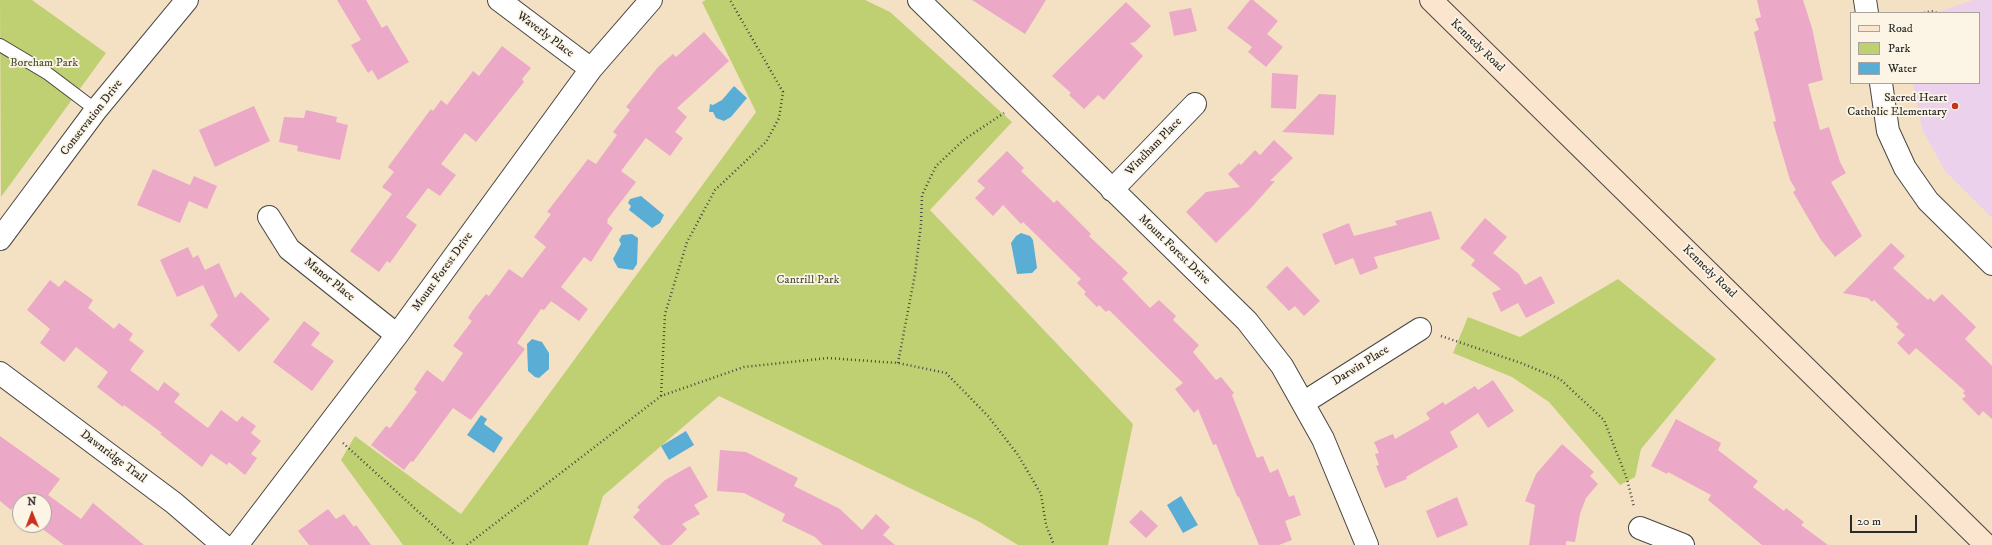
<!DOCTYPE html>
<style>
body{margin:0}
#map{position:relative;width:1992px;height:545px;overflow:hidden;background:#f4e1c4;font-family:"IM FELL DW Pica",serif}
canvas{display:block}
.legend{position:absolute;left:1850px;top:12px;width:130px;height:72px;box-sizing:border-box;background:#fcf5e5;border:1px solid #a8a49b;margin:0;padding:5px 7px;list-style:none;font-size:12px;color:#2b2b2b}
.legend li{display:flex;align-items:center;gap:8px;height:20px}
.legend b{width:20px;border:1px solid #a8a49b}
.north{position:absolute;left:12px;top:493px;width:40px;height:40px;box-sizing:border-box;background:#fcf5e5;border:1px solid #a8a49b;border-radius:50%;rotate:359deg;font-size:11px;font-weight:700;line-height:16px;text-align:center;color:#2b2b2b}
.north::after{content:'';display:block;margin:auto;width:14px;height:18px;background:#c8321e;clip-path:polygon(50% 0,100% 100%,50% 72%,0 100%)}
.scale{position:absolute;left:1850px;top:515px;width:67px;height:18px;box-sizing:border-box;border:2px solid #2b2b2b;border-top:0;padding-left:5px;font-size:12px;line-height:14px;white-space:nowrap;color:#2b2b2b;-webkit-text-stroke:3px #fcf5e5;paint-order:stroke}
</style>
<div id="map">
<canvas width="1992" height="545"></canvas>
<ul class="legend">
<li><b style="height:5px;background:#fce5cf"></b>Road</li>
<li><b style="height:11px;background:#bfd072"></b>Park</li>
<li><b style="height:11px;background:#5aaed6"></b>Water</li>
</ul>
<div class="north">N</div>
<div class="scale">20 m</div>
</div>
<script>
const g = document.querySelector('canvas').getContext('2d');
g.lineJoin = 'round';
function fill(path, color) {
  g.fillStyle = color;
  g.fill(path, 'evenodd');
}
function poly(rows) {
  const path = new Path2D();
  for (const r of rows) {
    path.moveTo(r[0], r[1]);
    for (let i = 2; i < r.length; i += 2) path.lineTo(r[i], r[i + 1]);
  }
  return path;
}
function stroke(path, color, width, dash) {
  g.strokeStyle = color;
  g.lineWidth = width;
  g.lineCap = dash ? 'butt' : 'round';
  g.setLineDash(dash || []);
  g.stroke(path);
}
function label(font, color, halo, rows, align = 'center') {
  g.font = font + ' "IM FELL DW Pica",serif';
  g.lineWidth = 3.5;
  g.setLineDash([]);
  g.textBaseline = 'middle';
  g.strokeStyle = halo;
  g.fillStyle = color;
  for (const [text, x, y, turn = 0] of rows) {
    g.save();
    g.translate(x, y);
    g.rotate((+turn || 0) * Math.PI / 180);
    g.textAlign = isNaN(turn) ? turn : align;
    if (halo) g.strokeText(text, 0, 0);
    g.fillText(text, 0, 0);
    g.restore();
  }
}
fill(poly([
 [1973,0,1992,0,1992,218,1945,171,1922,129,1913,83,1979,83,1979,13,1935,13]
]), '#ebd1eb');
fill(poly([
 [0,0,32,0,106,53,1,197],
 [706,0,865,0,890,12,1012,122,930,210,1133,424,1108,545,1018,545,978,521,719,396,603,496,588,545,403,545,341,460,355,436,461,514,756,112,702,2],
 [1618,279,1716,359,1641,449,1635,477,1620,485,1549,402,1512,377,1453,353,1468,317,1520,337]
]), '#bfd072');
fill(poly([
 [734,86,747,98,731,117,724,121,716,118,713,112,709,112,710,104,713,105,722,100],
 [641,196,664,215,660,223,652,228,629,210,631,206,628,203,630,199],
 [1021,233,1030,236,1033,240,1037,268,1032,273,1017,274,1011,243,1016,236],
 [632,234,638,238,637,264,633,270,618,268,613,259,621,244,619,240,622,235],
 [532,339,542,342,549,353,549,369,539,378,535,377,528,371,527,344],
 [481,415,487,419,484,424,503,438,494,453,467,435],
 [686,431,694,445,669,460,661,446],
 [1181,496,1198,525,1183,533,1167,505]
]), '#5aaed6');
fill(poly([
 [337,0,366,0,382,28,387,25,409,62,378,80,372,70,368,73,351,45,361,40],
 [972,0,1046,0,1025,34],
 [1250,0,1253,0,1278,21,1267,34,1283,47,1266,67,1248,52,1252,47,1227,28],
 [1757,0,1803,0,1812,28,1823,80,1808,84,1820,130,1829,127,1840,162,1846,173,1831,182,1862,236,1835,257,1821,240,1793,192,1796,190,1790,180,1773,122,1776,121,1754,32,1759,30,1755,19,1761,17],
 [1126,2,1151,26,1135,42,1130,43,1143,56,1104,100,1098,95,1084,109,1069,95,1071,93,1052,76],
 [1191,8,1197,31,1174,36,1169,12],
 [704,32,729,61,677,108,687,117,675,132,683,138,670,156,646,138,621,171,636,182,607,220,608,221,607,223,613,228,591,262,584,257,561,287,588,309,579,321,551,301,544,310,541,309,517,343,525,349,471,420,453,408,413,462,411,461,404,470,371,445,386,426,390,428,417,392,414,389,427,370,443,382,463,353,453,346,472,321,468,318,473,310,486,294,489,296,509,269,522,278,546,247,534,237,551,214,547,212,588,159,596,164,617,135,613,132,630,110,626,107,658,67,673,54,676,57],
 [502,46,531,68,522,79,524,82,476,142,465,133,441,164,456,175,440,196,428,188,406,217,417,225,390,263,387,261,379,272,350,251,392,194,382,187,394,172,388,167,431,109,433,111,441,100,447,105,473,71,479,76],
 [1272,73,1298,75,1296,109,1271,108],
 [1319,94,1336,95,1334,135,1282,132],
 [254,106,270,141,215,167,199,130],
 [306,110,337,117,336,122,348,125,340,160,297,151,298,146,279,142,284,117,304,118],
 [1274,140,1293,158,1270,181,1275,181,1251,208,1216,243,1186,212,1206,192,1240,187,1228,174,1239,163,1241,165,1255,150,1260,155],
 [1007,151,1024,168,1021,171,1054,203,1057,200,1091,234,1089,236,1128,273,1122,279,1150,308,1159,300,1176,316,1173,320,1199,345,1193,352,1216,380,1221,377,1234,393,1232,395,1257,458,1263,456,1270,473,1278,469,1289,497,1294,495,1301,515,1285,521,1292,540,1279,545,1259,545,1239,497,1237,496,1216,444,1213,445,1198,409,1194,413,1175,389,1183,383,1109,310,1106,312,1099,305,1097,307,1084,294,1086,292,1077,283,1081,279,1023,222,1021,224,1003,205,993,216,975,198,985,188,977,181],
 [153,169,190,185,194,176,217,186,207,209,189,201,180,223,137,205],
 [1431,211,1440,239,1374,257,1378,268,1360,275,1353,258,1335,265,1322,234,1349,223,1354,236,1397,225,1395,221],
 [1485,218,1507,237,1493,253,1519,274,1525,285,1541,276,1555,303,1526,318,1518,303,1501,312,1492,293,1501,289,1471,265,1475,260,1460,248],
 [1891,243,1905,256,1893,268,1928,300,1930,298,1934,302,1942,294,1976,327,1965,339,1992,366,1992,419,1983,411,1979,416,1962,399,1966,396,1963,393,1965,391,1916,348,1909,355,1897,343,1905,335,1896,327,1899,324,1874,300,1872,302,1868,298,1843,293],
 [188,247,193,258,198,255,205,270,219,263,235,298,241,292,270,319,239,352,210,325,218,316,203,285,177,297,160,260],
 [1287,266,1320,301,1304,316,1295,306,1289,311,1266,287],
 [50,280,59,287,65,280,93,300,88,308,114,329,119,323,133,334,129,340,144,351,130,370,158,391,164,382,180,394,174,402,208,428,221,410,237,422,242,416,256,426,251,433,261,441,251,454,257,458,245,475,229,462,227,465,211,454,202,467,160,434,162,433,124,405,123,407,97,387,108,372,76,347,64,362,40,343,50,329,27,310],
 [304,321,320,333,311,345,334,361,312,391,273,362],
 [1493,380,1514,411,1488,428,1478,413,1450,432,1458,447,1406,477,1407,479,1385,488,1376,466,1379,465,1375,454,1379,453,1374,442,1393,434,1395,439,1430,419,1426,413,1443,402,1445,405,1475,386,1478,390],
 [1676,419,1721,443,1718,450,1758,481,1753,487,1784,511,1786,508,1804,522,1801,525,1828,545,1762,545,1708,500,1711,495,1668,472,1667,474,1651,466],
 [0,436,60,479,48,495,81,519,93,503,144,545,64,545,37,525,44,525,44,501,20,501,20,512,13,507,11,510,0,501],
 [1562,444,1594,472,1590,476,1598,484,1586,498,1580,514,1575,542,1566,541,1566,545,1529,545,1535,505,1525,501,1536,474],
 [720,450,746,452,798,478,794,486,840,509,862,530,876,514,890,527,883,535,895,545,823,545,815,537,782,521,785,514,744,493,717,491],
 [690,466,708,497,694,505,700,514,682,524,687,529,671,545,661,545,633,517,640,510,637,507,665,480],
 [1457,497,1468,525,1437,538,1426,511],
 [328,509,336,519,344,514,354,527,356,525,371,545,309,545,298,531],
 [1141,510,1158,526,1146,538,1129,522]
]), '#eba8c7');
const service = poly([
 [0,45,47,73,96,110]
]);
const minor = poly([
 [499,0,591,69],
 [919,0,1247,321,1282,366,1323,439,1367,545],
 [1865,0,1867,13],
 [1881,83,1888,131,1905,168,1928,201,1992,264],
 [1112,190,1195,104],
 [269,217,289,249,397,335],
 [0,373,174,503,223,545],
 [1303,403,1420,329],
 [1640,528,1683,545],
 [237,545,397,335,591,69,651,0]
]);
const tertiary = poly([
 [0,239,96,110,187,0]
]);
const secondary = poly([
 [1431,0,1986,545]
]);
stroke(service, '#494642', 14);
stroke(minor, '#494642', 24);
stroke(tertiary, '#494642', 24);
stroke(secondary, '#494642', 24);
stroke(poly([
 [1924,13,1931,11,1937,13],
 [1441,336,1521,363,1560,379,1604,420,1627,479,1634,507],
 [898,363,915,274,921,224,922,195,936,166,965,139,1004,113],
 [661,396,665,314,687,242,715,190,766,142,779,118,783,92,730,0],
 [343,443,455,545],
 [467,545,661,396,744,367,828,358,898,363,946,373,988,416,1018,455,1041,494,1046,525,1054,545]
]), '#494642', 2.5, [1, 3]);
stroke(service, '#fff', 12);
stroke(minor, '#fff', 22);
stroke(tertiary, '#fff', 22);
stroke(secondary, '#fce5cf', 22);
for (const [x, y, r, color] of [
 [1955,106,4,"#c8321e"]
]) {
  const dot = new Path2D();
  dot.arc(x, y, r, 0, 2 * Math.PI);
  g.fillStyle = color;
  g.fill(dot);
  stroke(dot, '#fcf5e5', 1.5);
}
label('12px', '#2b2b2b', '#fcf5e5', [
 ["Waverly Place",545,35,37],
 ["Kennedy Road",1477,46,44],
 ["Conservation Drive",92,118,-52],
 ["Windham Place",1154,147,-46],
 ["Mount Forest Drive",1174,250,44],
 ["Mount Forest Drive",443,272,-54],
 ["Kennedy Road",1709,272,44],
 ["Manor Place",329,280,39],
 ["Darwin Place",1361,366,-32],
 ["Dawnridge Trail",113,457,37]
]);
label('12px', '#50543d', '#fcf5e5', [
 ["Boreham Park",44,64],
 ["Cantrill Park",808,281]
]);
label('12px', '#2b2b2b', '#fcf5e5', [
 ["Sacred Heart",1947,99],
 ["Catholic Elementary",1947,113]
], 'right');
</script>
